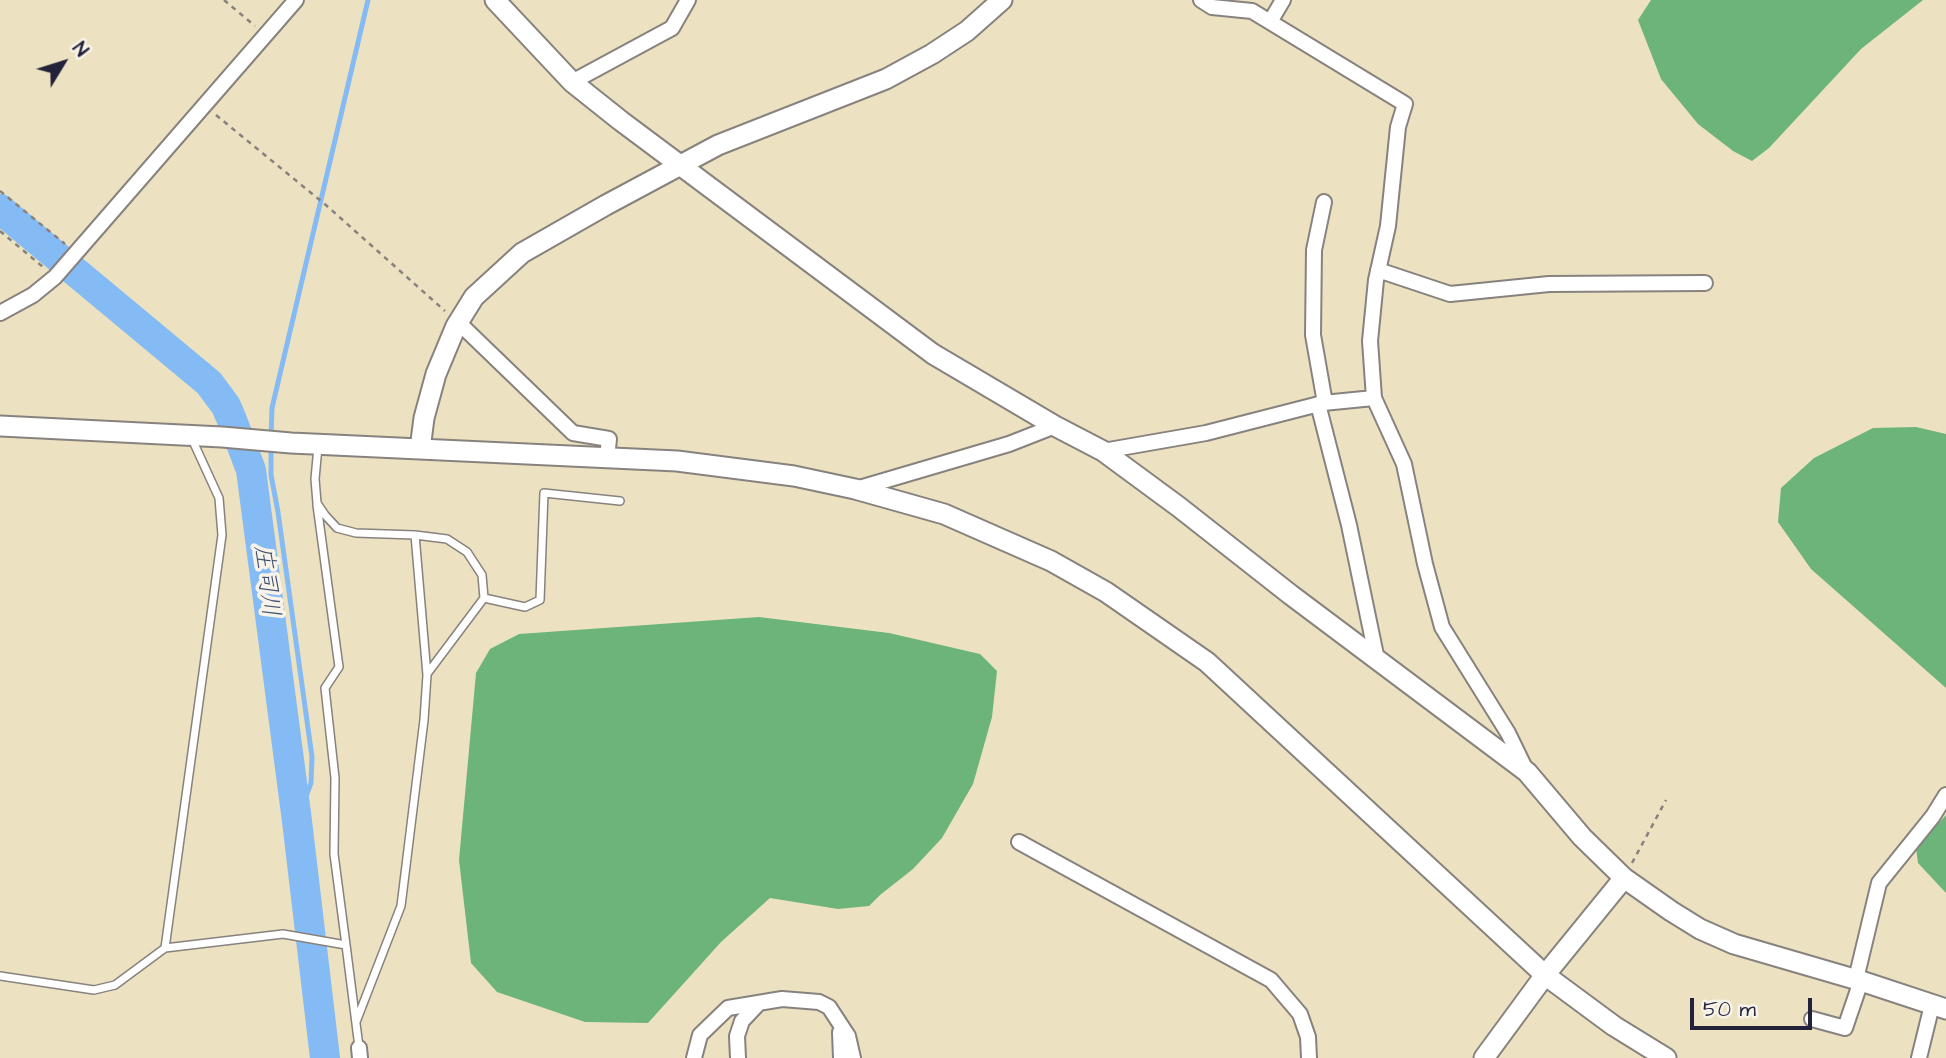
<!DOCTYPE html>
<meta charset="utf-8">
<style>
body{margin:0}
#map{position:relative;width:1946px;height:1058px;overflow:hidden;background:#ece2c1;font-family:"Architects Daughter",sans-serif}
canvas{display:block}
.north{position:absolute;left:28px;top:28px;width:70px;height:70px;-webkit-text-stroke:5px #f7f3e8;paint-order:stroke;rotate:52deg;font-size:19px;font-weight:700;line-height:28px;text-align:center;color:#22223b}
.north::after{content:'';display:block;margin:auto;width:24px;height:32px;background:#22223b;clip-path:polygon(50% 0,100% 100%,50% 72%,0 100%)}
.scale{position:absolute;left:1690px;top:998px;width:122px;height:32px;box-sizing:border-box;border:4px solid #22223b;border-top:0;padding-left:9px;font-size:21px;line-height:24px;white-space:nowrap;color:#22223b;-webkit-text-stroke:5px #f7f3e8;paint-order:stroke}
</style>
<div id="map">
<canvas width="1946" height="1058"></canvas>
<div class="north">N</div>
<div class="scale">50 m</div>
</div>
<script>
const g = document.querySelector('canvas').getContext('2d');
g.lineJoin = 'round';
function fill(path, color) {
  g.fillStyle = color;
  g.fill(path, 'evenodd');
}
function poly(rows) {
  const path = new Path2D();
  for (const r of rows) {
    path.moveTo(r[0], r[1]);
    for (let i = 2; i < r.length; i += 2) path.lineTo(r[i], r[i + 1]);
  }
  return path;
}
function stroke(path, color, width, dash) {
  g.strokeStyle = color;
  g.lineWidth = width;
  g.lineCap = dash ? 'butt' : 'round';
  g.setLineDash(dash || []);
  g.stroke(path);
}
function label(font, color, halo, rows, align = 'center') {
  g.font = font + ' "Architects Daughter","Klee One",sans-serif';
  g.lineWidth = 7;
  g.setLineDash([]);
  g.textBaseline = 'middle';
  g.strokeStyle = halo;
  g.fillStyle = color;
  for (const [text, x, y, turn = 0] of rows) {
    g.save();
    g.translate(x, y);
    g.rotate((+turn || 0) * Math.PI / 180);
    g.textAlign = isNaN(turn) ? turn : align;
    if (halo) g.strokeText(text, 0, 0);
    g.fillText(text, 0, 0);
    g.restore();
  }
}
fill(poly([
 [1651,0,1923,0,1861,49,1769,148,1752,161,1733,151,1698,124,1661,79,1638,20],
 [1916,427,1946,434,1946,688,1811,569,1778,522,1781,488,1814,458,1873,428],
 [759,617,889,633,980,654,997,671,992,717,973,784,942,838,913,869,880,895,869,906,838,909,770,898,721,942,648,1023,585,1022,497,992,471,963,459,860,476,673,490,649,519,634],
 [1946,815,1946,893,1918,863,1916,848]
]), '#6cb47a');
stroke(poly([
 [271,437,272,408,368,0],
 [271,447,271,475,278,512,312,757,311,783,297,821]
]), '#85bbf4', 5);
stroke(poly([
 [0,209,209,383,226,406,232,420,251,470,297,821,325,1058]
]), '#85bbf4', 30);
const lane = poly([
 [318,447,315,479,317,503,325,515,337,528,356,533,415,535,427,675,424,720,401,906,356,1022],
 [317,505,339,667,325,688,335,778,334,854,346,945],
 [415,535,447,539,467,552,482,575,484,598,427,674],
 [484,598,525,607,540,600,544,493,620,501],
 [165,948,222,535,219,498,192,439],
 [0,976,94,990,115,985,165,948,283,934,346,945,359,1047]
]);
const street = poly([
 [1201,0,1212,7,1252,11,1405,104,1398,127,1388,226,1376,280,1370,341,1374,398,1404,464,1425,564,1442,627,1508,733,1526,770],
 [1270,22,1283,0],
 [572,82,672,28,688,0],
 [1324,202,1314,250,1313,335,1325,403],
 [1378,270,1450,294,1549,284,1705,283],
 [0,313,33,295,55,277,296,0],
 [458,322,573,433,609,439,607,458],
 [1318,404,1349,525,1377,660],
 [1103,451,1206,433,1323,403,1374,398],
 [856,489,1009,444,1055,426],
 [1019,842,1271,980,1300,1014,1308,1037,1309,1058],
 [1856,979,1879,883,1933,816,1946,795],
 [1812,1019,1845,1028,1861,981],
 [840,1032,841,1058],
 [359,1048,360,1058],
 [694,1058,700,1035,728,1008,782,999,819,1002,829,1007,848,1036,853,1058],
 [738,1058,737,1036,742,1021,759,1003],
 [1919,1058,1932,1005]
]);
const secondary = poly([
 [495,0,572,82,621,121,933,354,1055,426,1103,451,1179,507,1291,595,1527,772,1582,837,1624,878,1671,911,1700,929,1734,944,1861,981,1946,1009],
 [0,426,222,437,291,443,677,461,794,476,855,489,944,514,1051,561,1106,592,1207,662,1545,975,1614,1026,1666,1058],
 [420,449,424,418,436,374,456,326,474,297,522,253,606,205,718,145,886,79,932,54,967,31,1002,0],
 [1484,1058,1545,975,1624,878]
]);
stroke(lane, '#87827e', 10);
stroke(street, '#87827e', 18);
stroke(secondary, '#87827e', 23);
stroke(poly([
 [224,0,255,26],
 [216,115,327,206,445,311],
 [0,191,65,244],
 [0,231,43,267],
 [1632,863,1666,800]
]), '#87827e', 2.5, [5, 5]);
stroke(lane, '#fff', 7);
stroke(street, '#fff', 14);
stroke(secondary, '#fff', 19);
label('italic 24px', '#405072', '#f7f3e8', [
 ["庄司川",265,581,83]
]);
</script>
